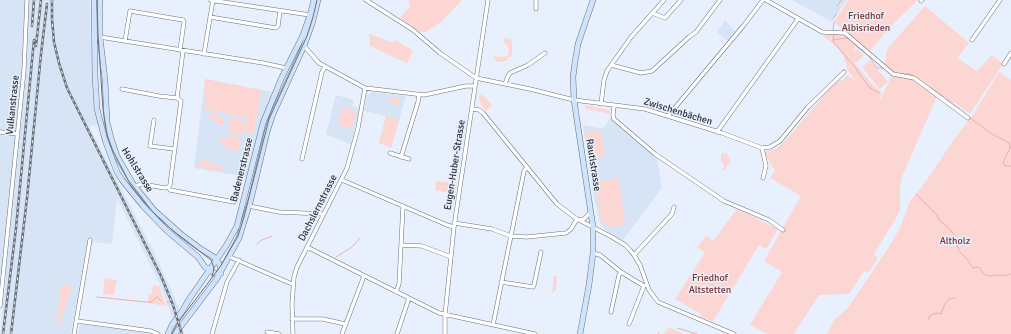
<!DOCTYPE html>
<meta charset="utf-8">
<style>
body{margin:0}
canvas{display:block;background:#e7f0fc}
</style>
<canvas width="1011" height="334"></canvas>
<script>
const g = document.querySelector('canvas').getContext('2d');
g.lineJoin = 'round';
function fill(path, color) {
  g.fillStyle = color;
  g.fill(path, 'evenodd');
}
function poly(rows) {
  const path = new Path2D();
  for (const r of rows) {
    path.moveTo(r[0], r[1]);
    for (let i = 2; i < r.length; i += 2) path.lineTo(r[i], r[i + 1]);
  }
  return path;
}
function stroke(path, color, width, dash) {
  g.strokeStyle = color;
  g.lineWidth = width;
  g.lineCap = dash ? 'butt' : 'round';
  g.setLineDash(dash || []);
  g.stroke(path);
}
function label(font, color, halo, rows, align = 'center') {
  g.font = font + ' Signika,sans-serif';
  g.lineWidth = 3;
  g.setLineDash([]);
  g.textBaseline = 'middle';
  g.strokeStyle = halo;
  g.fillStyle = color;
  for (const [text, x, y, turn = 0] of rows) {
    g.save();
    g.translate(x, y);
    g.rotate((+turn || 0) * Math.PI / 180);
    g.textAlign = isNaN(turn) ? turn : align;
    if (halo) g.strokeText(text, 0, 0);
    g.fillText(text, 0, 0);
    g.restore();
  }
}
fill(poly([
 [0,0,90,0,90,23,94,108,98,125,89,126,155,254,180,310,173,320,160,284,117,198,112,244,94,242,86,250,71,334,0,334,6,275,0,274],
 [792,0,846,0,832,22],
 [725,20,736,32,728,41,717,32],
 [205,79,272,92,258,131,247,177,194,168],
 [372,92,406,96,391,148,379,143,386,116,364,111,367,96],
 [336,95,354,100,352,106,359,108,351,145,326,134],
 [610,118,657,157,662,188,623,240,604,229,600,223,593,193,583,125,603,129],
 [80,324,148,333,149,334,78,334]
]), '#d7e4f6');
fill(poly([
 [408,0,462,0,440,23,425,32,420,32,400,18,410,6],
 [848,0,918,0,890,27,869,52,834,22],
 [925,6,969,43,957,58,977,71,992,55,1003,64,970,114,954,102,950,103,938,94,901,179,900,190,900,211,874,254,878,258,868,273,864,271,849,294,819,295,794,334,767,334,750,325,782,272,764,261,801,196,770,178,775,171,764,152,776,149,787,139,837,80,842,81,848,75,856,81,847,69,844,56,836,46,823,36,827,33,839,33,851,39,855,45,854,51,856,49,864,55,856,63,852,60,871,83,882,93,879,99,880,100,892,75,884,64,888,48],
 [369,34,394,43,396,40,413,51,407,63,370,46],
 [505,38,512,40,512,56,507,58,508,60,506,61,497,62,493,56,504,57,508,55,509,51,508,46,504,43],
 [870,60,888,82,879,89,862,67],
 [999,72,1011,80,1011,334,827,334,835,319,847,309,889,247,900,228,910,201,924,184,955,138,973,115],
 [205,79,262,90,254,131,251,134,247,133,245,131,243,131,242,134,238,133,237,138,241,141,239,150,234,151,219,143,223,138,232,137,232,132,228,131,231,116,243,119,244,126,245,127,247,117,204,109,206,95,204,92],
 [480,95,482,95,485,97,492,105,486,111,481,105,479,98],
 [391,97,400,99,399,105,389,103],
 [585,105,609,110,611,114,586,109],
 [342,108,356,111,352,128,338,125],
 [210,113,219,115,219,117,224,118,223,125,219,125,214,120,209,119],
 [386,116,399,120,391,148,379,143],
 [601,131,605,156,589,159,585,133],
 [723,153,726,153,730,159,730,164,727,164,726,170,723,170,724,164,721,160,721,155],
 [201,160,204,160,221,166,221,171,198,167],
 [618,178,625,222,624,225,609,228,608,224,602,224,595,183],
 [436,181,457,184,455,194,435,190],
 [737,209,778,229,766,249,759,245,713,321,700,317,701,314,675,299,705,253,697,247,706,236,713,241],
 [554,276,557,276,556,290,552,293],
 [105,278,117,280,114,295,103,294],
 [153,285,159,286,166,306,148,303,149,294,152,294],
 [61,286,71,286,72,288,58,327,57,306,59,306],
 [669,327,683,334,664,334]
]), '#fcd6d2');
stroke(poly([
 [837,6,841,0],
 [833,19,837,13],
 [833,30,834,22],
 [834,34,833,40,847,38,850,39],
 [833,40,834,43,854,66,869,87,879,93],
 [852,41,858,48,868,55,877,68,883,68],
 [887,67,896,73],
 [903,74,910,74,919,79],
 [930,87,944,97],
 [946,99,960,109],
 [961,110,968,116],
 [970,118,992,134,1009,143,1010,148,1003,163,1005,166,1011,166],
 [916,194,937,215,940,221,947,226,954,235],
 [955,241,960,252,967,259,973,268,979,267,984,274,988,276,1001,275,1003,276,1011,274],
 [257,244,262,240,272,236],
 [336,257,352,247,360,238],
 [97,297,146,302,151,302,157,297,161,301],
 [167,302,170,302],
 [928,320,930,316,933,314,938,313,941,314,945,304,949,299,955,298],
 [677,328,697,334],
 [658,334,659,333]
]), '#e7b2ad', 1);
const street = poly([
 [210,0,310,15],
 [366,0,413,30,440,53,476,78,530,89,574,100,645,109,722,133,762,148,770,147,780,141,808,107,844,72],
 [536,0,536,9],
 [766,0,822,32,845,33,893,74,914,78,968,118],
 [921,1,922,0],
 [652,13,665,18,681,0],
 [210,17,276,28,278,26,280,11],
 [100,37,263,63,286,68],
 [972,40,1000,0],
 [125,41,130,11,183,20,184,22,180,50],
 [304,46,319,63,365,88,424,95,466,86,475,86],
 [204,54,213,0],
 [1004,64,1011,53],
 [611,65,641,73,652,71,689,37,696,32,720,0],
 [505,84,508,76,510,73,528,65,545,53],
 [122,89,159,96,177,98,181,101,170,185,168,187],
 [177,98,183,51],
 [601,104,604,80,607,71,631,37,664,0],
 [614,106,613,116,614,119,655,154,724,201,769,220,783,230],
 [472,109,479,110,483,113,557,204,577,219,612,237,625,245,630,250,634,255,640,265,649,290,658,302,734,334],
 [668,116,744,25,763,0],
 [154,120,150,146,174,149],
 [0,132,18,134],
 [717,132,798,19],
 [762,148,766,166,763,178],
 [390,153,409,159],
 [401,157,418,102,419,95],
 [302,159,322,72,325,67],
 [342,180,447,225,454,227],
 [135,186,142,184,165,188,168,187,170,190,234,202],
 [249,206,279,212,324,214],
 [579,220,584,219,591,212],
 [454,223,492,229,511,236,527,237,566,233,571,229,577,219],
 [401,245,422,246,451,257],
 [307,247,439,313,535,334],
 [593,253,600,255,621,272,644,286,646,285],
 [634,255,672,214,674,207],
 [230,257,292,284],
 [501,282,533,287,534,285,541,252],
 [396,292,399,284,403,206],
 [0,306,24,70,27,0],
 [611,312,619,275,621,272],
 [292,319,323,319,345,324],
 [77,321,151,331,158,334],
 [629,324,644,286],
 [493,325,524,171,527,167],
 [267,332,279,334],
 [74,334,90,240],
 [212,334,227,282,239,260],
 [293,334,292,304,294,277,297,267,347,168,358,128,365,88],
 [342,334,364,276],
 [397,334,409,298],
 [445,334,445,315,454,227,488,0]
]);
const secondary = poly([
 [94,0,95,75,97,109,105,140,117,172,122,180,143,206,166,230,198,257,205,267,210,270,214,273,221,273],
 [100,0,100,37,105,80,107,122,111,138,117,156,133,184,154,210,182,235,198,247,214,257,220,265,221,273],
 [168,334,172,325,183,310,188,301,226,246,237,226,263,123,282,77,303,35,310,15,314,0],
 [175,334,216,280,239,238,251,199,267,132,273,114,304,46,312,24,318,0],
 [580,334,589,285,593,253,593,227,574,100,573,77,575,62,578,44,593,0]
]);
stroke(street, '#6a727d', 4.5);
stroke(secondary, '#6a727d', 6);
stroke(street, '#fff', 3.5);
stroke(secondary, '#cfe3fc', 5);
stroke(poly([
 [97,0,98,34,103,109,107,135,113,151,128,180,152,211,171,229,211,260,214,268,212,277],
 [172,334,177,324,220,267,238,236,244,217,269,119,307,36,313,17,317,0]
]), '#696e75', 1);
const rail = poly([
 [52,0,52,19,54,42,59,63,67,88,161,276,173,305,182,334],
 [32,26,34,0],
 [36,46,41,0],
 [3,334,16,228,34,40],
 [11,334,27,198,41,54,47,4]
]);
stroke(rail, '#696e75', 2.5);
stroke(rail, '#e7f0fc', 1, [3]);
label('10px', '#773533', '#e7f0fc', [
 ["Friedhof",866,16],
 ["Albisrieden",866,28],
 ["Altholz",955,241],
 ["Friedhof",710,278],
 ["Altstetten",710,290]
]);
label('10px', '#2d3034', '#e7f0fc', [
 ["Vulkanstrasse",13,105,-84],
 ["Zwischenbächen",678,112,17],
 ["Eugen-Huber-Strasse",455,165,-81],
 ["Rautistrasse",593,165,81],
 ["Hohlstrasse",137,170,58],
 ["Badenerstrasse",242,170,-76],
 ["Dachslernstrasse",318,208,-63]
]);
</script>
